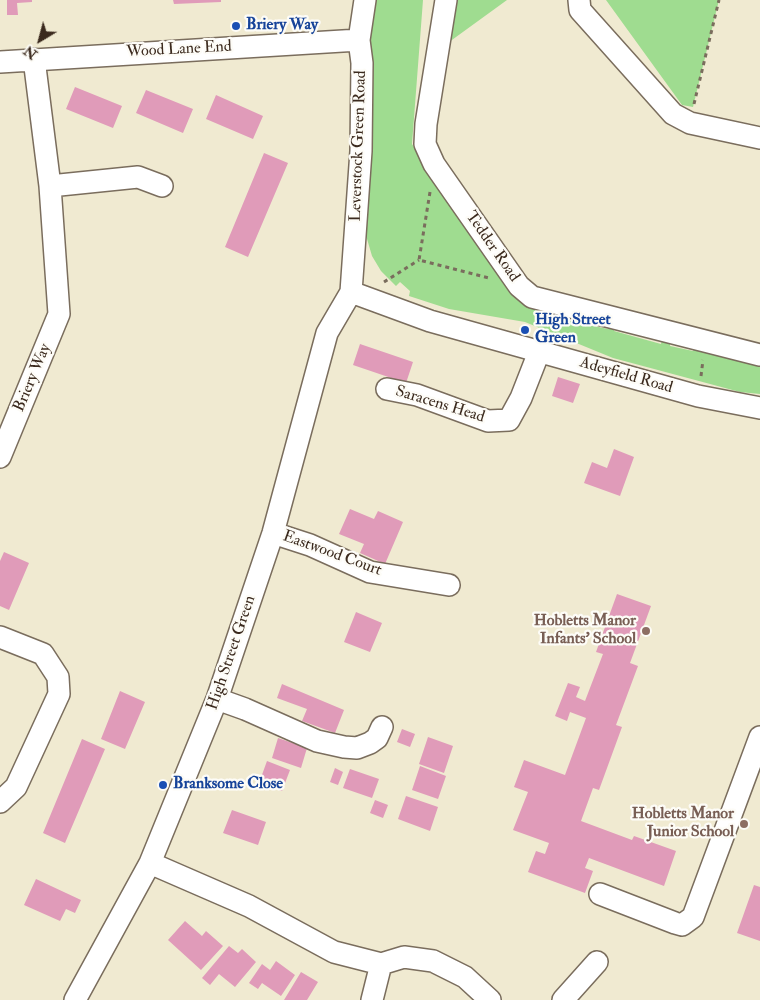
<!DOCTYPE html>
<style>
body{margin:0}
#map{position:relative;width:760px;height:1000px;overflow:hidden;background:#f0ead1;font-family:"IM FELL Double Pica",serif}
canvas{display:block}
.north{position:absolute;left:15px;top:15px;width:50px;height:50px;-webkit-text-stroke:4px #fdfcf7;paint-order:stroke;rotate:217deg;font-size:14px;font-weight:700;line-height:20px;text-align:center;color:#3b2a1e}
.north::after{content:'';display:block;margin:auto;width:18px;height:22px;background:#3b2a1e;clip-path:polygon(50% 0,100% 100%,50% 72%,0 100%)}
</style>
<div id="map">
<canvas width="760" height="1000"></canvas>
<div class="north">N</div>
</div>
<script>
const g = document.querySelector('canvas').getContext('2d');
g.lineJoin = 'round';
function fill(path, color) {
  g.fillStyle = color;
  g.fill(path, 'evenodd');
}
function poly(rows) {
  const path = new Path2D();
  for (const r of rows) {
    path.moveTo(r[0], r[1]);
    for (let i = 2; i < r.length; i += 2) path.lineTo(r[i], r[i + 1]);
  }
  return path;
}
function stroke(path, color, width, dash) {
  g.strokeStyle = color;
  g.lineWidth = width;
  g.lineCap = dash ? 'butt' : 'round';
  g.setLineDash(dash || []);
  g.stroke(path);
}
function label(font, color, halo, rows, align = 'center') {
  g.font = font + ' "IM FELL Double Pica",serif';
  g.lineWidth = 4.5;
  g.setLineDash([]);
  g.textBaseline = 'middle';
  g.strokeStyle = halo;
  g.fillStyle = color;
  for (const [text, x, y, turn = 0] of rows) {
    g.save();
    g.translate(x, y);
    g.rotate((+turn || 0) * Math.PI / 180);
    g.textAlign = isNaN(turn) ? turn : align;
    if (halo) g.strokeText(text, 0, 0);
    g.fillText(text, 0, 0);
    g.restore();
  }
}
fill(poly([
 [369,0,423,0,412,144,444,192,551,312,552,317,608,329,611,326,615,327,614,331,661,344,662,339,670,341,670,346,693,351,695,347,760,363,760,394,740,392,613,358,525,322,449,309,409,296,410,291,400,282,396,286,381,271,372,256,365,232],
 [452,0,507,0,445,45],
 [606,0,719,0,693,107,682,105]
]), '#9fdc90');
fill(poly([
 [7,0,32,0,32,2,17,3,18,15,7,15],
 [173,0,221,0,221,2,174,4],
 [75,87,122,106,113,128,66,109],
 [146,90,193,109,183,133,136,113],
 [216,95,263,116,253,139,206,119],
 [264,153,288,163,248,257,225,247],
 [360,344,413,362,406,383,353,365],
 [558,377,580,384,573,403,552,396],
 [614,449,634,457,620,496,584,483,592,462,607,468],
 [350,509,374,519,378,511,403,522,385,564,360,553,364,544,339,534],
 [4,552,29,563,9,610,0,606,0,561],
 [617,594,651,606,630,663,638,666,616,725,622,727,599,790,593,788,581,821,632,840,634,836,676,851,664,886,589,858,585,868,593,871,585,893,528,872,536,851,545,854,549,843,513,830,528,792,514,787,524,760,565,775,586,718,570,712,567,721,555,716,568,683,580,687,576,697,585,701,603,654,596,652],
 [356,612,382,623,370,652,344,642],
 [282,684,344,710,335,733,302,721,307,709,277,698],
 [120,691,145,702,125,749,101,739],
 [402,729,415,734,410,747,397,742],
 [428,737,453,746,444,773,419,764],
 [278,738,307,748,301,768,272,758],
 [82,739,105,749,65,843,43,833],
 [267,761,290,770,282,791,259,783],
 [420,766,446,776,438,799,412,790],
 [335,768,343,772,338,785,330,782],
 [350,769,379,779,372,798,343,788],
 [406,796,438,807,430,831,398,819],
 [375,800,388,805,383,818,370,813],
 [232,810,266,822,258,845,223,833],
 [36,879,81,900,75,913,66,909,60,921,24,905],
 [754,885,760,887,760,941,737,933],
 [185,921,202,936,206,931,223,946,201,970,168,940],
 [229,946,238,953,242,949,256,962,235,987,219,974,210,985,202,978],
 [276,961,295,975,281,996,262,983,258,989,249,983,262,964,270,970],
 [301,972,318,982,307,1000,284,1000]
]), '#e09bb9');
const minor = poly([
 [446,0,426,124,425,144,434,164,519,286,532,297,760,355],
 [579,0,580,10,673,114,690,123,760,138],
 [0,62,359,40],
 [50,186,138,177,162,186],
 [351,292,430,321,698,396,760,408],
 [387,389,417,395,488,421,509,420,521,398,539,352],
 [0,457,59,314,50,186,34,59],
 [273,533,310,545,370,572,449,585],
 [0,637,43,654,58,677,59,694,16,787,0,802],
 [217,699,245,709,317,741,344,747,357,748,370,743,377,738,382,727],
 [150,863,249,906,334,952,381,964,404,957,433,961,465,977,490,1000],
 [600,894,675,923,682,925,693,917,760,737],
 [75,1000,150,863,217,699,273,533,327,333,351,292,361,151,362,63,359,40,365,0],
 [372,1000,381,964],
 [563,1000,597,962]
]);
stroke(minor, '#7a6d5d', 24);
stroke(poly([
 [694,104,719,0],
 [430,192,419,260,489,278],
 [384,282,419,260],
 [701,376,703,360]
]), '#7a6d5d', 3, [4, 4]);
stroke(minor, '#fff', 21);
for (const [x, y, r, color] of [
 [236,26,5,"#1a4fb4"],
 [525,330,5,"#1a4fb4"],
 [646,631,5,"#8d6e63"],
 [163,785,5,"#1a4fb4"],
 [744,824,5,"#8d6e63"]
]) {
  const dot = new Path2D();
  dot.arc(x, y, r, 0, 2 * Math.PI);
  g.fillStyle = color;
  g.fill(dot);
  stroke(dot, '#fdfcf7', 2);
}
label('bold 16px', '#164399', '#fdfcf7', [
 ["Briery Way",246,26],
 ["High Street",535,321],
 ["Green",535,339],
 ["Branksome Close",173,785]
], 'left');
label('16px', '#3b2a1e', '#fdfcf7', [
 ["Wood Lane End",179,50,-3],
 ["Leverstock Green Road",359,146,-88],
 ["Tedder Road",492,247,55],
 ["Adeyfield Road",626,376,16],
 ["Briery Way",33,378,-67],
 ["Saracens Head",440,405,17],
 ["Eastwood Court",332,554,20],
 ["High Street Green",232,653,-71]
]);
label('bold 16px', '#785e54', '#fdfcf7', [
 ["Hobletts Manor",636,622],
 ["Infants' School",636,640],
 ["Hobletts Manor",734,815],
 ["Junior School",734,833]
], 'right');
</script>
